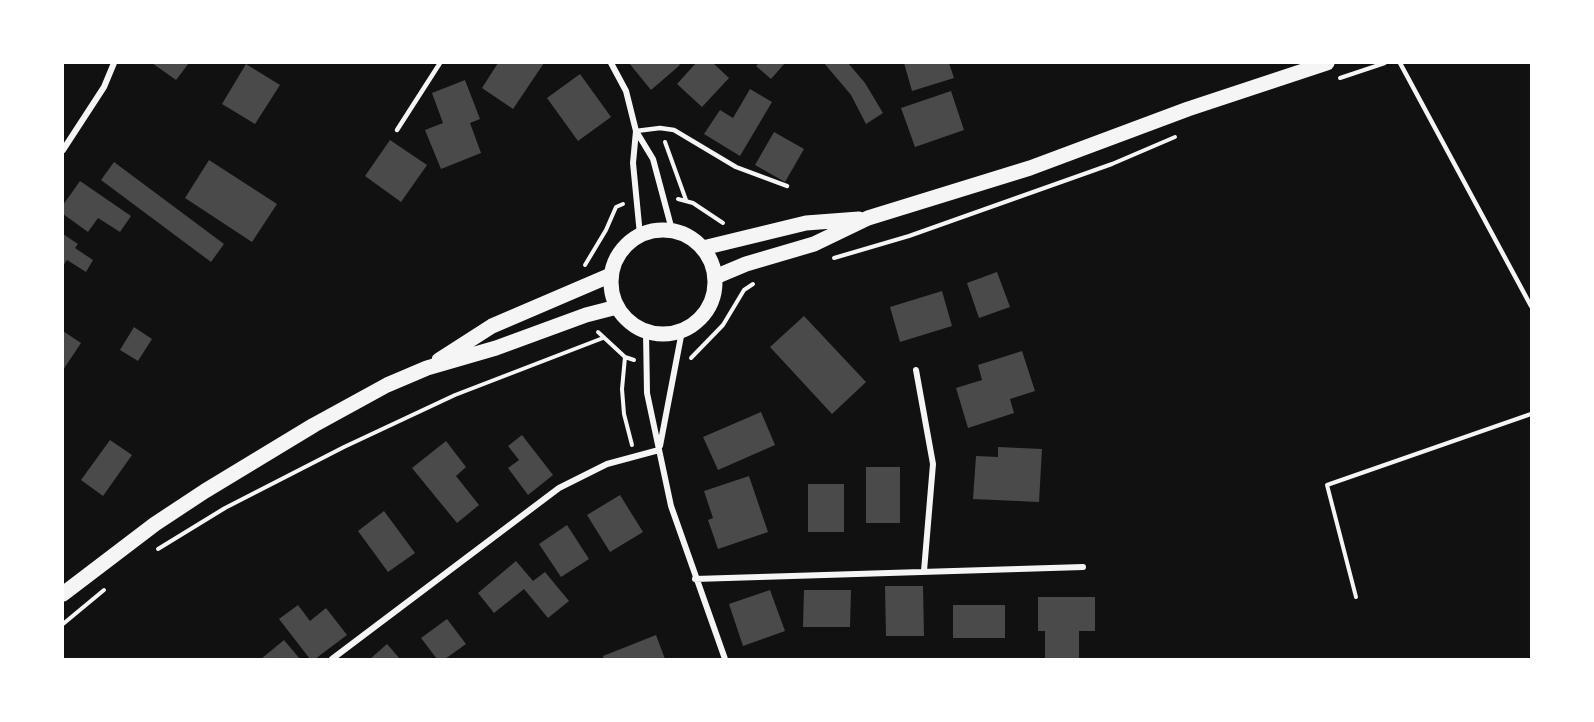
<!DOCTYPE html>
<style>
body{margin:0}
#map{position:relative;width:1594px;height:722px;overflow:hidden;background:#111;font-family:"PT Sans",sans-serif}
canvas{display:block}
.frame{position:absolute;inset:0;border:64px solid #fff;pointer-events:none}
</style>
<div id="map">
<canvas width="1594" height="722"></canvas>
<div class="frame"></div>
</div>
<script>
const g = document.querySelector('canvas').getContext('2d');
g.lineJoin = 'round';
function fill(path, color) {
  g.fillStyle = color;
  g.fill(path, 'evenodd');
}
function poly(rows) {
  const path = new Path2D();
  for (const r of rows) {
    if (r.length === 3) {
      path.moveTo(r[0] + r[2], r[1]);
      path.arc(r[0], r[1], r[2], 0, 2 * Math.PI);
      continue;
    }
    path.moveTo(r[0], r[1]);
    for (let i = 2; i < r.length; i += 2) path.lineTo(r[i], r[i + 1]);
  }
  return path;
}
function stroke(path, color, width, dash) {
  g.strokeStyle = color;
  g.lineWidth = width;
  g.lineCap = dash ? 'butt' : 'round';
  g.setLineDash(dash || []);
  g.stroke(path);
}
fill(poly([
 [152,63,189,63,176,80],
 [498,63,544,63,513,109,482,88],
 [629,63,678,63,680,65,651,90],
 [696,63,713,63,729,78,702,107,677,84],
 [759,63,785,63,771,79,756,66],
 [824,63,848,63,865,83,883,113,866,124,851,95],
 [904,63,949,63,954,78,912,91],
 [246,64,280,85,255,124,222,104],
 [580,74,611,117,578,141,547,98],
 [465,80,480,119,470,123,481,153,441,169,425,130,443,123,432,93],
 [750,89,772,102,740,156,704,134,720,110,733,118],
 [951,91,964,130,915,147,901,108],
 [774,132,804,149,785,182,755,165],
 [390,140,427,165,401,202,365,176],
 [209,160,277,204,252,242,185,198],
 [114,162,224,244,211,262,101,180],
 [80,181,131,216,120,232,98,218,88,232,63,214,63,205],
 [63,234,78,244,75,248,93,260,86,272,67,260,63,266],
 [997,272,1010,307,979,318,967,283],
 [942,291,952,326,900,342,890,307],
 [804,316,866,382,832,414,770,347],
 [134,327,152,339,138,361,120,350],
 [63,331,81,343,63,370],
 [1022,351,1035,391,1010,399,1014,413,968,428,956,388,982,380,978,365],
 [761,412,775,445,718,470,703,437],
 [522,435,553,475,528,495,508,468,519,460,508,446],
 [110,440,132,455,103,496,81,480],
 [446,441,466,467,456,476,479,505,457,523,412,468],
 [998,447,1042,449,1039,502,973,499,976,456,998,457],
 [866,467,900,467,900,523,866,523],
 [749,476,768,532,718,549,708,520,713,518,704,491],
 [808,484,844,484,844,532,808,532],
 [620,495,643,532,610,552,587,515],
 [384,511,415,553,388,572,358,531],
 [567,525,589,559,561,577,539,544],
 [516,561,533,581,545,572,569,601,548,618,524,589,494,613,478,593],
 [885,586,923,586,924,636,886,636],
 [770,590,785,631,743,646,729,604],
 [804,590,851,590,850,627,803,627],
 [1038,597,1095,597,1095,631,1079,631,1079,659,1045,659,1045,631,1038,631],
 [298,605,310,621,326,608,347,635,315,659,310,659,279,619],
 [953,605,1005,605,1005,638,953,638],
 [447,619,466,644,445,659,437,659,421,638],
 [656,635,665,659,604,659,603,656],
 [284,640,300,659,261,659],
 [387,644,400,659,370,659]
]), '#4a4a4a');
stroke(poly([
 [1340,78,1385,63],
 [665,142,686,200],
 [678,199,693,203,723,223],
 [834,258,909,236,1112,164,1175,137],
 [585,265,606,230,616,207,623,204],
 [598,332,625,357,634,360],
 [625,357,622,389,624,414,632,445],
 [691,358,723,325,744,290,753,284],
 [158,549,225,508,344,447,455,395,603,338],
 [1356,597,1327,485,1531,414],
 [63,624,104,590]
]), '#f5f5f5', 4);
stroke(poly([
 [1400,63,1531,306],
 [397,130,440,63],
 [636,131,660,128,674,130,736,167,787,186]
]), '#f5f5f5', 4.5);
stroke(poly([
 [611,63,626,91,636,131,653,159,672,230],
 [636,131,633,163,640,235],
 [63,150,104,87,114,63],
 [646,332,647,393,671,506,725,659],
 [916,370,933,464,924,571],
 [660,446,682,331],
 [695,579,1083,567],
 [332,659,559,488,607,464,659,450]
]), '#f5f5f5', 6);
stroke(poly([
 [663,282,52],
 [703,248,806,223,859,219],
 [715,277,746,264,814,244,868,218,1030,168,1188,109,1327,63],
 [439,360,492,326,611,275],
 [63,594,155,524,205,491,314,425,387,385,427,368,496,348,586,315,617,307]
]), '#f5f5f5', 15);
</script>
